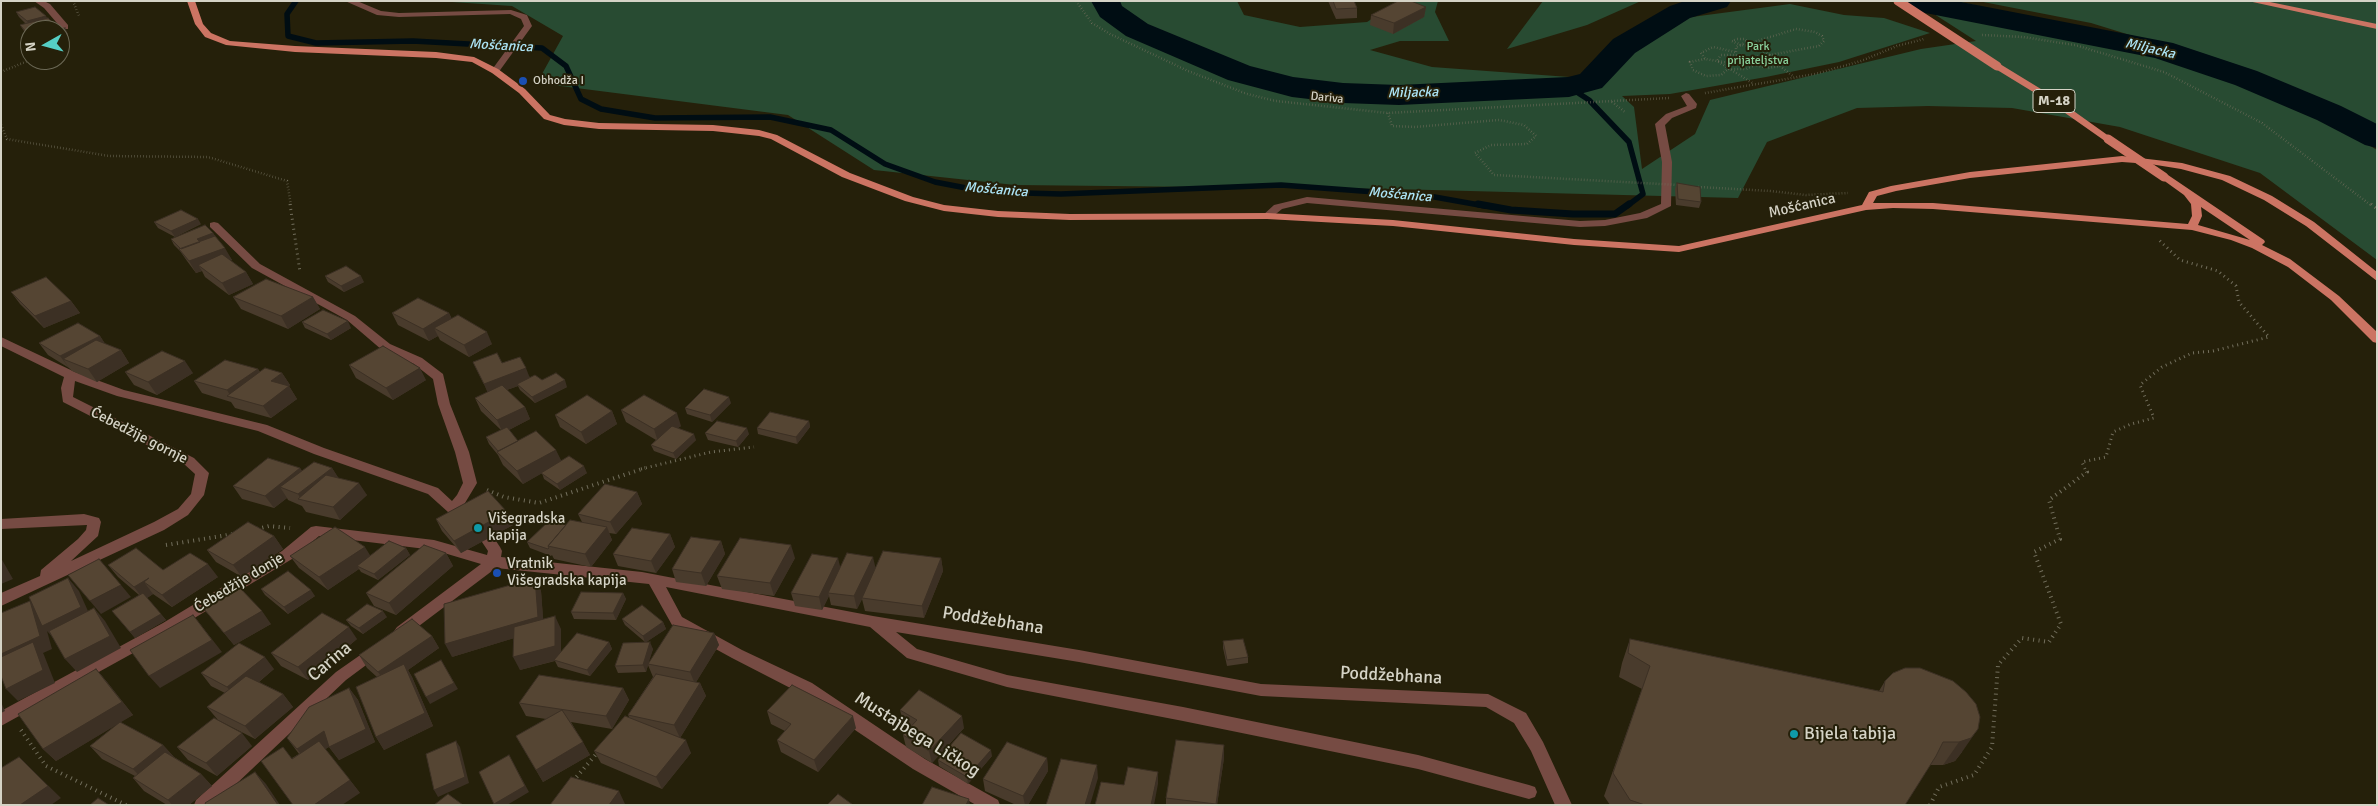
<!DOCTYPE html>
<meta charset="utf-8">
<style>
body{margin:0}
#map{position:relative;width:2378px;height:806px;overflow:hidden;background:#25200a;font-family:Signika,sans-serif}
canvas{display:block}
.frame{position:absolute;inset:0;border:2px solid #d5d3c6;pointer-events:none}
.north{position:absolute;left:20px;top:20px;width:50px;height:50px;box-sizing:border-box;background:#25200a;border:1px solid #6b6855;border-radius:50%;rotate:263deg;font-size:14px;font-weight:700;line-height:20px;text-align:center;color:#d5d3c6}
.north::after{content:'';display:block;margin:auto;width:18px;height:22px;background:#55cec4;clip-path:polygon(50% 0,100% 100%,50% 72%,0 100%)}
</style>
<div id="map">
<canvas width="2378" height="806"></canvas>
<div class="frame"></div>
<div class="north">N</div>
</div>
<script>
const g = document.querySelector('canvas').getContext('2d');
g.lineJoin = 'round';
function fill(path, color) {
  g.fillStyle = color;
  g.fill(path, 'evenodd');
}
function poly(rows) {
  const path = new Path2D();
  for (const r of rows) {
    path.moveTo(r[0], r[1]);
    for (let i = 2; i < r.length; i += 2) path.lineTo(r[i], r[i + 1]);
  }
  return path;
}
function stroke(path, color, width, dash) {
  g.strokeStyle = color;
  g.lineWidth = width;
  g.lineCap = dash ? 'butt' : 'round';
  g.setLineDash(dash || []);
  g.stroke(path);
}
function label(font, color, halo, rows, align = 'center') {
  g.font = font + ' Signika,sans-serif';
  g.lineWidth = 4;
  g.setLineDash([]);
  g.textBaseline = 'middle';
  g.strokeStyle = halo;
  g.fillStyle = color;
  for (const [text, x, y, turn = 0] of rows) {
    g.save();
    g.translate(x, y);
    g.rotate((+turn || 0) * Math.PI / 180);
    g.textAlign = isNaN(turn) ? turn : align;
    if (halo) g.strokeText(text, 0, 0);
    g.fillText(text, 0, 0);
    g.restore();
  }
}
fill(poly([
 [437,1,1237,1,1244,15,1300,27,1367,22,1399,1,1438,1,1435,12,1449,41,1400,41,1370,50,1432,67,1583,78,1684,18,1790,4,1844,15,1884,18,1930,33,1839,62,1766,77,1670,94,1622,96,1634,107,1642,169,1695,134,1710,100,1921,49,1976,41,1914,1,1956,1,2109,34,2325,119,2377,150,2377,260,2260,173,2120,127,2012,108,1928,106,1857,108,1767,142,1738,198,1393,189,1015,185,874,170,788,115,537,83,563,36,512,6],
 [1543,1,1641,1,1587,25,1507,49],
 [1978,1,2377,1,2377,128,2247,71,2091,23]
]), '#284b32');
stroke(poly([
 [296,1,287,14,288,36,316,43,413,41,542,48,566,66,581,99,601,109,655,118,770,117,831,130,885,164,935,182,987,192,1061,194,1281,185,1429,196,1485,206],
 [1569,87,1589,100,1629,142,1643,194,1627,206]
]), '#000d13', 5.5);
stroke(poly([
 [1478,204,1511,210,1573,214,1615,214,1629,204]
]), '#000d13', 7);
fill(poly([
 [1091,1,1120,1,1122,6,1148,24,1250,66,1293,77,1343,83,1399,85,1568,77,1580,74,1613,39,1670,6,1685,1,1731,1,1727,7,1690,18,1635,53,1602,88,1569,97,1399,105,1343,103,1292,97,1228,80,1126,36,1100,17,1091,1],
 [1896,1,1956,1,2173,43,2257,71,2341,106,2377,124,2377,148,2365,145,2317,120,2235,85,2155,58,1910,10,1900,7,1896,1]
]), '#000d13');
stroke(poly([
 [73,1,79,16],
 [1076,1,1092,23,1110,34,1188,71,1247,94,1276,101,1388,113,1669,98],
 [1796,29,1815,32,1822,36,1824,41,1819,46,1770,55,1754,46,1754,42,1796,29],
 [1982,35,2023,37,2075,45,2164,72,2262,123,2372,206],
 [1737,39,1744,39,1747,41,1741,45,1732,41,1737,39],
 [1735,52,1713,47,1701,53,1705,59,1717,61,1754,84],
 [1736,52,1736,47,1741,45,1754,46],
 [1721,55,1733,55,1742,56,1734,64,1717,61,1721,55],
 [1741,55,1752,61],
 [1770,55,1779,61,1780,66,1768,68,1755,65,1752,61,1755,57,1770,55],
 [1705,59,1690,62,1693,70,1706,76,1721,75,1728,69,1746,69,1755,65],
 [1780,66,1794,77],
 [1,72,30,60],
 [1705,93,1815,74,1861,61,1897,46,1924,39],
 [1612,102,1625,112],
 [1388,113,1392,126,1415,127,1499,120,1524,125,1536,136,1527,144,1491,145,1475,153,1494,175],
 [1,125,7,139,109,156,208,157,287,181,291,206],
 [1770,191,1806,195,1848,193]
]), '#726e5c', 2.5, [0.5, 2.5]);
stroke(poly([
 [290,204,300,272],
 [2371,204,2377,209],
 [641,469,711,452,754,447],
 [2085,469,2082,462,2106,457,2113,432,2131,424,2154,418,2140,385,2162,367,2192,353,2213,351,2269,337,2239,302,2236,286,2218,271,2180,260,2159,240]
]), '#726e5c', 3, [1, 4]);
stroke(poly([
 [487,490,504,497,539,503,645,468],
 [257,529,269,526,290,528],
 [166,545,234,534],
 [21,730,46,766,126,805],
 [573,781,598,752],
 [1930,805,1939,787,1974,775,1992,747,1998,665,2022,638,2049,642,2061,624,2034,552,2060,539,2049,500,2087,472,2085,468]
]), '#726e5c', 4, [1, 4.5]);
fill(poly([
 [34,1,44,1,50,4,68,25,68,29,62,29,44,8,34,1],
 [345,1,357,1,381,11,399,13,511,10,527,15,532,26,498,73,495,74,491,71,524,26,521,19,510,14,399,17,377,15,345,1],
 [1686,93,1689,94,1697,104,1696,108,1672,118,1665,125,1672,162,1671,206,1647,218,1605,226,1580,227,1307,203,1282,209,1271,218,1263,218,1262,216,1274,205,1307,197,1580,221,1605,220,1640,213,1661,204,1662,162,1655,124,1666,114,1687,106,1681,96,1686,93],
 [214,222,218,223,260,264,355,316,390,344,422,358,443,374,450,404,469,452,477,483,462,508,473,513,475,517,473,521,463,521,448,512,428,494,314,454,258,431,117,396,75,381,73,397,194,458,209,473,204,495,188,515,164,530,1,606,1,593,40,576,41,570,78,539,86,530,87,525,1,529,1,519,84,514,99,518,101,522,98,536,71,561,154,522,178,509,191,494,195,474,184,464,63,402,61,388,64,377,1,346,1,337,75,372,124,390,267,425,324,448,438,488,452,501,457,495,463,483,455,452,438,404,433,379,414,364,382,350,347,320,252,268,210,227,210,223,214,222],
 [316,526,434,540,487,555,488,551,480,539,482,535,487,534,492,535,500,547,502,551,501,557,642,572,873,616,1079,650,1261,684,1488,694,1526,713,1543,742,1572,805,1555,805,1531,751,1514,723,1486,707,1261,696,1079,662,896,632,917,649,1007,675,1183,707,1418,755,1529,785,1535,787,1537,792,1535,797,1529,799,1418,769,1183,721,1007,687,907,658,870,627,666,587,682,617,742,650,812,683,925,759,998,800,1000,805,976,805,913,769,800,693,732,658,672,625,649,584,496,568,407,635,402,637,397,635,394,631,397,627,481,564,434,550,319,536,292,559,173,631,1,726,1,711,163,623,282,551,311,527,316,526],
 [376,644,381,646,384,650,381,654,346,680,214,805,194,805,196,800,336,672,376,644]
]), '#764b43');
fill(poly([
 [187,1,195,1,203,24,211,33,230,41,295,46,436,52,474,57,498,69,525,89,550,115,565,119,599,123,713,125,759,130,777,135,850,173,913,197,944,205,998,211,1070,214,1267,213,1393,220,1574,239,1679,246,1862,205,1869,192,1891,186,1970,172,2122,156,2182,163,2230,176,2272,196,2314,222,2377,272,2377,281,2306,226,2264,200,2222,180,2181,169,2150,164,2122,162,1970,178,1896,191,1877,196,1873,203,1933,203,2188,224,2192,216,2191,204,2184,195,2159,177,2164,174,2168,175,2264,240,2265,242,2262,245,2290,259,2339,296,2377,332,2377,343,2373,342,2331,300,2288,267,2252,248,2231,240,2192,230,1933,209,1893,208,1866,210,1679,252,1574,245,1393,226,1267,219,1070,220,998,217,944,211,905,201,842,177,771,139,759,136,713,131,599,129,564,125,544,119,519,93,492,73,472,62,436,58,295,52,226,45,205,37,195,24,187,1],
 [2201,207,2250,240,2198,225,2202,216,2201,207],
 [2248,1,2265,1,2377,24,2377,29,2248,1],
 [1994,64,2000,64,2054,97,2113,139,2108,142,2105,141,2048,101,1994,68,1994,64]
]), '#cc7463');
stroke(poly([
 [1494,175,1679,185],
 [1698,187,1770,191]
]), '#726e5c', 2.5, [0.5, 2.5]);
stroke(poly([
 [1898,1,1997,66],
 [2108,139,2164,177]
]), '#cc7463', 9);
fill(poly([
 [1328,1,1354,1,1357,8,1357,18,1336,19],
 [1426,7,1424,17,1393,34,1370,25,1371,15],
 [16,12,47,18,58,29,68,34,62,43,24,49,26,34,20,25,26,24,19,17],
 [1677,183,1701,202,1699,208,1676,205,1675,189],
 [154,222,201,224,175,237,158,228],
 [213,233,232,260,230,261,246,272,253,284,229,295,205,277,202,271,196,273,187,261,180,251,174,245,171,239],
 [325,276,364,282,344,292,328,282],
 [11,292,71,301,80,313,44,328,20,304],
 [233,297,313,297,320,309,288,329,241,309],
 [392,313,449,313,452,319,492,344,469,357,440,340,438,336,429,341,398,325],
 [302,322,351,328,331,340,305,328],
 [100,336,105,344,121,350,129,363,97,382,72,371,69,368,48,355,39,343],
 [473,362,502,363,530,377,567,387,535,403,520,390,518,386,507,390,525,407,530,419,509,430,518,441,587,473,560,490,544,479,542,473,523,484,503,465,498,455,489,444,486,437,501,430,481,411,475,398,488,392],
 [349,365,426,380,393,400,356,378],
 [258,369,260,372,282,373,290,385,289,386,297,399,271,418,235,408,231,402,202,393,194,381],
 [125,372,193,373,157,395,134,385],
 [731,403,712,422,687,414,685,408],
 [621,410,681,426,678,428,696,440,676,459,654,451,651,445,656,440,626,422],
 [612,411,617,424,586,444,560,427,555,415],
 [809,421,810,427,797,444,758,434,757,428],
 [705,433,749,434,738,447,708,440],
 [300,468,302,471,332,468,338,478,367,495,340,520,306,512,302,506,288,500,287,498,274,508,242,499,233,486],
 [637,492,642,504,616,534,609,533,612,540,591,567,554,559,552,555,551,556,530,548,527,542,566,525,582,522,578,514],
 [507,512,513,525,461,553,442,531,436,519],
 [670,534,675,547,656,573,618,566,613,554],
 [274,536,283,549,242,577,216,562,207,550],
 [721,541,725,554,706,586,676,582,672,569],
 [406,548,410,555,378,580,361,572,359,569,328,590,299,568,290,556,370,555],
 [446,553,453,566,396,615,374,606,366,593],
 [795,558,774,596,722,589,717,576],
 [941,558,943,571,924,618,865,611,862,599,857,609,831,605,829,596,822,610,795,606,791,593,840,567,876,567],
 [108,565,163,570,218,577,172,607,153,594,147,598,166,620,135,638,112,611,139,595,118,577],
 [535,578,541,591,543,619,561,629,561,652,609,642,612,649,590,676,558,667,555,661,520,670,514,638,452,657],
 [261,589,315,596,288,614,265,595],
 [623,593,626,599,616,620,574,619,571,612],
 [204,609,271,624,234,645],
 [387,617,363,634,351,626,346,620],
 [622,619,663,622,666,629,646,642,653,649,648,663,714,633,719,645,696,682,700,683,706,696,680,738,691,753,662,789,601,763,594,751,629,717,628,715,653,677,648,665,646,672,618,673,615,666,645,642,625,625],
 [432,636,439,648,408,670,412,677,433,726,384,750,376,737,377,677,367,668,359,655],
 [357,639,308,680,281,666,271,653],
 [1630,639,1879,691,1885,681,1953,681,1962,752,1955,761,1943,765,1930,765,1905,805,1610,805,1604,796,1642,689,1619,677,1622,663],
 [1223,641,1248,657,1248,663,1227,666,1223,648],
 [96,669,107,682,133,715,120,722,163,745,174,757,201,774,212,786,189,805,167,805,144,791,133,778,135,776,102,759,90,746,119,723,56,761,43,749],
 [274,669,259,682,283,694,293,707,255,739,218,720,207,707,225,693,211,686,201,673],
 [349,688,358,700,375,742,339,760,329,747,325,749,360,793,292,758,299,754,287,738],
 [623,688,629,700,612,729,571,722,590,755,543,782,516,736,546,719,526,716,519,703],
 [900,710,964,728,932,763,906,747,903,735,911,727,903,722],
 [767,711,856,728,818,772,781,752,777,740,785,731,771,724],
 [1224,745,1224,758,1217,805,1166,805,1166,798],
 [252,746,217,776,188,760,177,747],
 [992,756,968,784,939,766,938,760],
 [1047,758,1048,771,1028,805,1016,805,985,791,983,779]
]), '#493b2c');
fill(poly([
 [1426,7,1424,17,1393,34,1394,23],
 [46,16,49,21,30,27,27,21],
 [56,26,58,30,41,30],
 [65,28,68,34,62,43,60,43,60,36],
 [30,42,30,48,24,49,21,43],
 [198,219,201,224,175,237,171,231],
 [213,233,217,239,202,245,197,239],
 [225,248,232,260,205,270,198,265,202,271,196,273,189,261],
 [246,272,253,284,229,295,222,283],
 [361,276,364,282,344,292,341,286],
 [313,297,320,309,288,329,281,316],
 [71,301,80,313,44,328,35,316],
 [449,313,455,326,434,328,438,336,429,341,423,329],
 [348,321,351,328,331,340,327,334],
 [487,332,492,344,469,357,464,345],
 [100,336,108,348,63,359,69,368,60,356],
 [121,350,129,363,97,382,88,369],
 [185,361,193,373,157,395,148,382],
 [420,368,426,380,393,400,386,388],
 [526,368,531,381,517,384,518,386,489,396,484,384],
 [258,369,265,381,231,397,227,390],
 [282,373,290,385,279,394,271,381],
 [565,380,567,387,535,403,532,397],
 [289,386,297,399,271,418,263,406],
 [729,397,731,403,712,422,710,415],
 [525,407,530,419,503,433,497,420],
 [612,411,617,424,586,444,581,432],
 [677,413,681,426,658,442,654,429],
 [809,421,810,427,797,444,796,437],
 [747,428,749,434,738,447,736,441],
 [694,434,696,440,676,459,673,453],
 [556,450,562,462,523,484,517,471],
 [584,466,587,473,560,490,557,484],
 [300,468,308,480,280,487,287,498,274,508,265,496],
 [332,468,340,480,301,500,298,494],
 [359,483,367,495,340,520,333,507],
 [637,492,642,504,616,534,610,522],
 [507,512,513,525,461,553,454,541],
 [607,527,612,540,591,567,585,554],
 [670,534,675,547,656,573,651,561],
 [274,536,283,549,242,577,233,565],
 [721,541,725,554,706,586,701,573],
 [791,545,795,558,774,596,770,583],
 [365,547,373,560,357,566,359,569,328,590,319,577],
 [406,548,410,555,378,580,374,574],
 [446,553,453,566,396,615,389,603],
 [873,557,876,570,862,598,862,599,857,609,854,596],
 [1,558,13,579,1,584],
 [838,558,841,570,828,593,829,596,822,610,819,597],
 [941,558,943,571,924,618,922,606],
 [208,564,218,577,172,607,162,595],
 [68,578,79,591,92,620,54,639,47,631,52,649,43,653,44,655,55,683,18,701,6,689,1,672,1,654,30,601,42,614],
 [149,578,144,582,153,594,144,600,134,587],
 [535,578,541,591,544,629,452,657,445,644],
 [121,585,131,597,101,614,90,601],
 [311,590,315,596,288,614,284,607],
 [623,593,626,599,616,620,613,613],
 [94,608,105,621,121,648,77,672,65,659],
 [262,611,271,624,234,645,224,633],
 [383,611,387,617,363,634,359,628],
 [161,614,166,620,135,638,130,632],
 [193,615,222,652,160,688,149,676],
 [555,616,561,629,561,659,520,670,513,657],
 [663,622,666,629,645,643,643,636],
 [349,627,357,639,308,680,298,667],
 [714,633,719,645,695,684,690,672],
 [432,636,439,648,408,670,412,677,433,726,384,750,376,737,387,685,378,672],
 [609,642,612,649,590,676,587,670],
 [650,642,653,649,646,672,643,665],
 [265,657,274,669,237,700,227,687],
 [441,660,458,689,430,704,426,697],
 [96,669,107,682,133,715,56,761,43,749],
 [700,683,706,696,680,738,674,725],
 [349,688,358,700,375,742,339,760,329,747],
 [623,688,629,700,612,729,606,716],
 [283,694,293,707,255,739,245,726],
 [1,702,5,711,1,713],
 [853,716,856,728,818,772,814,760],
 [962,716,964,728,932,763,929,751],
 [1978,729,1962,752,1955,761,1943,765,1959,742],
 [324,731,333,744,307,762,297,749],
 [242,733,252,746,217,776,206,763],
 [686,740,691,753,662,789,656,777],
 [456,741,460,747,469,783,438,797,434,790],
 [583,742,590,755,543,782,536,770],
 [163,745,174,757,145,782,133,769],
 [1224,745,1224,758,1217,805,1216,805],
 [991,750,992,756,968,784,967,777],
 [509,755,529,792,507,805,495,805,494,804],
 [19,757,61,798,51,805,20,805],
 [1047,758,1048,771,1028,805,1025,805,1023,796],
 [1097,765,1098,778,1090,805,1085,805],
 [255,772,266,784,280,805,278,805],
 [1158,772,1158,784,1154,805,1151,805],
 [201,774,212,786,189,805,172,805,168,800],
 [350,780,360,793,342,805,314,805],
 [619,791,625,804,624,805,609,805],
 [969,799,970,805,966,805]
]), '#3c3024');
const building = poly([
 [1333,1,1354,1,1357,8,1336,9,1333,1],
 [1398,1,1411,1,1426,7,1394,23,1371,15,1398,1],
 [35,7,46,16,27,21,16,12,35,7],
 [48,18,56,26,41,30,30,30,30,42,21,43,27,33,20,25,48,18],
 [65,28,60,36,60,30,54,30,65,28],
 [1677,183,1700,187,1701,202,1678,199,1677,183],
 [181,210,198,219,171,231,154,222,181,210],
 [205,225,213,233,197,239,200,242,181,249,171,239,205,225],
 [215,236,225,248,189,261,179,249,215,236],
 [222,254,246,272,222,283,198,265,222,254],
 [346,266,361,276,341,286,325,276,346,266],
 [46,277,71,301,35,316,11,292,46,277],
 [266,279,313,297,281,316,233,297,266,279],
 [418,298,449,313,423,329,392,313,418,298],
 [323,310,348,321,327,334,302,322,323,310],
 [458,315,487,332,464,345,434,328,458,315],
 [78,323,100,336,60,356,39,343,78,323],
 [96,340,121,350,88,369,63,359,96,340],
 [383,346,420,368,386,388,349,365,383,346],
 [162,351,185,361,148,382,125,372,162,351],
 [497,353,502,363,520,357,526,368,484,384,473,362,497,353],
 [225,360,258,369,227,390,194,381,225,360],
 [265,368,282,373,271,381,289,386,263,406,227,396,265,368],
 [556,373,565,380,532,397,517,384,535,375,542,380,556,373],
 [502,385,525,407,497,420,475,398,502,385],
 [704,389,729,397,710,415,685,408,704,389],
 [587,395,612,411,581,432,555,415,587,395],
 [644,395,677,413,654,429,621,410,644,395],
 [770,412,809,421,796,437,757,428,770,412],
 [717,421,747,428,736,441,705,433,717,421],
 [672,426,694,434,673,453,651,445,672,426],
 [507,427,518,441,498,451,486,437,507,427],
 [536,431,556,450,517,471,497,452,536,431],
 [569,456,584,466,557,484,541,473,569,456],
 [268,458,300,468,265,496,233,486,268,458],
 [314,462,332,468,298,494,280,487,314,462],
 [326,475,359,483,333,507,298,499,326,475],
 [605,484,637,492,610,522,578,514,605,484],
 [488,491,507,512,454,541,436,519,488,491],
 [550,520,566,525,548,546,549,548,548,549,527,542,550,520],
 [570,520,607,527,585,554,548,546,570,520],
 [248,522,274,536,233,565,207,550,248,522],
 [335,527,365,547,319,577,290,556,335,527],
 [632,528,670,534,651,561,613,554,632,528],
 [691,537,721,541,701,573,672,569,691,537],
 [740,538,791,545,770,583,717,576,740,538],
 [389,541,406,548,374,574,357,566,389,541],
 [424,545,446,553,389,603,366,593,424,545],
 [136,548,163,570,190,553,208,564,162,595,144,582,149,578,134,587,108,565,136,548],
 [883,551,941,558,922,606,862,598,883,551],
 [847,553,873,557,854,596,828,593,847,553],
 [812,554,838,558,819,597,791,593,812,554],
 [99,559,121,585,90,601,68,575,99,559],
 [288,571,311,590,284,607,261,589,288,571],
 [68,578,81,607,42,626,29,597,68,578],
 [535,578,538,617,445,644,444,604,535,578],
 [240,588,262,611,224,633,204,609,240,588],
 [581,592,623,593,613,613,571,612,581,592],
 [143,593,161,614,130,632,112,611,143,593],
 [30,601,40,636,1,654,1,613,30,601],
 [367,604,383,611,359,628,346,620,367,604],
 [642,605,663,622,643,636,622,619,642,605],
 [94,608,110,636,65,659,49,631,94,608],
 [322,613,349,627,298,667,271,653,322,613],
 [193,615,212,640,149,676,130,650,193,615],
 [555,616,555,646,513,657,514,627,555,616],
 [412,619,432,636,378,672,359,655,412,619],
 [673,625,714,633,690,672,648,664,673,625],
 [577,633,609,642,587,670,554,660,577,633],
 [1243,639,1248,657,1227,660,1223,641,1243,639],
 [1630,639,1883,692,1885,681,1893,673,1905,668,1920,668,1953,681,1966,692,1976,704,1980,717,1978,729,1971,738,1959,742,1943,742,1936,756,1905,805,1645,805,1630,800,1613,773,1650,666,1628,653,1630,639],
 [33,642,43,670,6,689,1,676,1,657,33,642],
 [650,642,643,665,615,666,623,643,650,642],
 [239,643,265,657,227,687,201,673,239,643],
 [441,660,454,683,426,697,414,674,441,660],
 [404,664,425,713,376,737,356,687,404,664],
 [96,669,122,702,43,749,18,714,96,669],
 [656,674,700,683,674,725,628,715,656,674],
 [539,675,623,688,606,716,519,703,539,675],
 [246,676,283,694,245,726,207,707,246,676],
 [792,685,853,716,814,760,777,740,791,724,767,711,792,685],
 [349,688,366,729,329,747,324,731,297,749,287,738,309,707,349,688],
 [919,690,962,716,929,751,903,735,917,720,900,710,919,690],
 [562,710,583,742,536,770,516,736,562,710],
 [625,716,686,740,656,777,594,751,625,716],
 [214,718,242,733,206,763,177,747,214,718],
 [120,722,163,745,133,769,90,746,120,722],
 [961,733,991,750,967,777,938,760,961,733],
 [1176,740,1224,745,1216,804,1166,798,1176,740],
 [319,741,350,780,314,805,293,805,261,761,283,747,292,759,319,741],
 [456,741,465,777,434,790,426,754,456,741],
 [1007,742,1047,758,1023,796,983,779,1007,742],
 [165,752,201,774,168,800,133,778,165,752],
 [509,755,525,786,494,804,479,772,509,755],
 [19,757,48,786,20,805,1,805,1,768,19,757],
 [1061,759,1097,765,1085,805,1046,805,1061,759],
 [1128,767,1158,772,1151,805,1095,805,1101,782,1124,785,1128,767],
 [255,772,278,805,206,805,205,803,255,772],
 [571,777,619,791,609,805,550,805,571,777],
 [932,787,969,799,966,805,922,805,932,787],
 [448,794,463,805,434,805,448,794],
 [838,794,853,805,827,805,838,794],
 [98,798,109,805,90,805,98,798]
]);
fill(building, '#554533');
stroke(building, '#3c3024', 1);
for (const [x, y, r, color] of [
 [523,81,5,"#1a4fb4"],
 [478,528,5,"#0f9aa8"],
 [497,573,5,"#1a4fb4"],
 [1794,734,5,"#0f9aa8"]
]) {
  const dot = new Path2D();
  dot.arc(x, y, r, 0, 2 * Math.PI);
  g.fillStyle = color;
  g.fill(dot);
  stroke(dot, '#25200a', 2);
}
label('12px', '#8bd39e', '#25200a', [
 ["Park",1758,47],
 ["prijateljstva",1758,61]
]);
label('12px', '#d5d3c6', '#25200a', [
 ["Obhodža I",533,81]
], 'left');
label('12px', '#d5d3c6', '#25200a', [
 ["Dariva",1327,98,6]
]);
label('italic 14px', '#ace4f6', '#25200a', [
 ["Mošćanica",501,46,3],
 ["Miljacka",2150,49,13],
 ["Miljacka",1413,93,-1],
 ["Mošćanica",996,190,5],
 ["Mošćanica",1400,195,5]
]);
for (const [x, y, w] of [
 [2054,101,42]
]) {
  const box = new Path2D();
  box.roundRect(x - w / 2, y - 11.5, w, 23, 4);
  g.fillStyle = '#25200a';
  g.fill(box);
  stroke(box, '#d5d3c6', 1);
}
label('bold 14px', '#d5d3c6', null, [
 ["M-18",2054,101]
]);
label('15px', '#d5d3c6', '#25200a', [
 ["Mošćanica",1802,206,-13],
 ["Ćebedžije gornje",139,436,27],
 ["Ćebedžije donje",239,583,-31]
]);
label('15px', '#d5d3c6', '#25200a', [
 ["Višegradska",488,519],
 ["kapija",488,536],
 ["Vratnik",507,564],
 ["Višegradska kapija",507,581]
], 'left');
label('18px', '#d5d3c6', '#25200a', [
 ["Poddžebhana",993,621,9],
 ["Carina",330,662,-40],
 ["Poddžebhana",1391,676,3],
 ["Mustajbega Ličkog",917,735,32]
]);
label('18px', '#d5d3c6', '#25200a', [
 ["Bijela tabija",1804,734]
], 'left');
</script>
